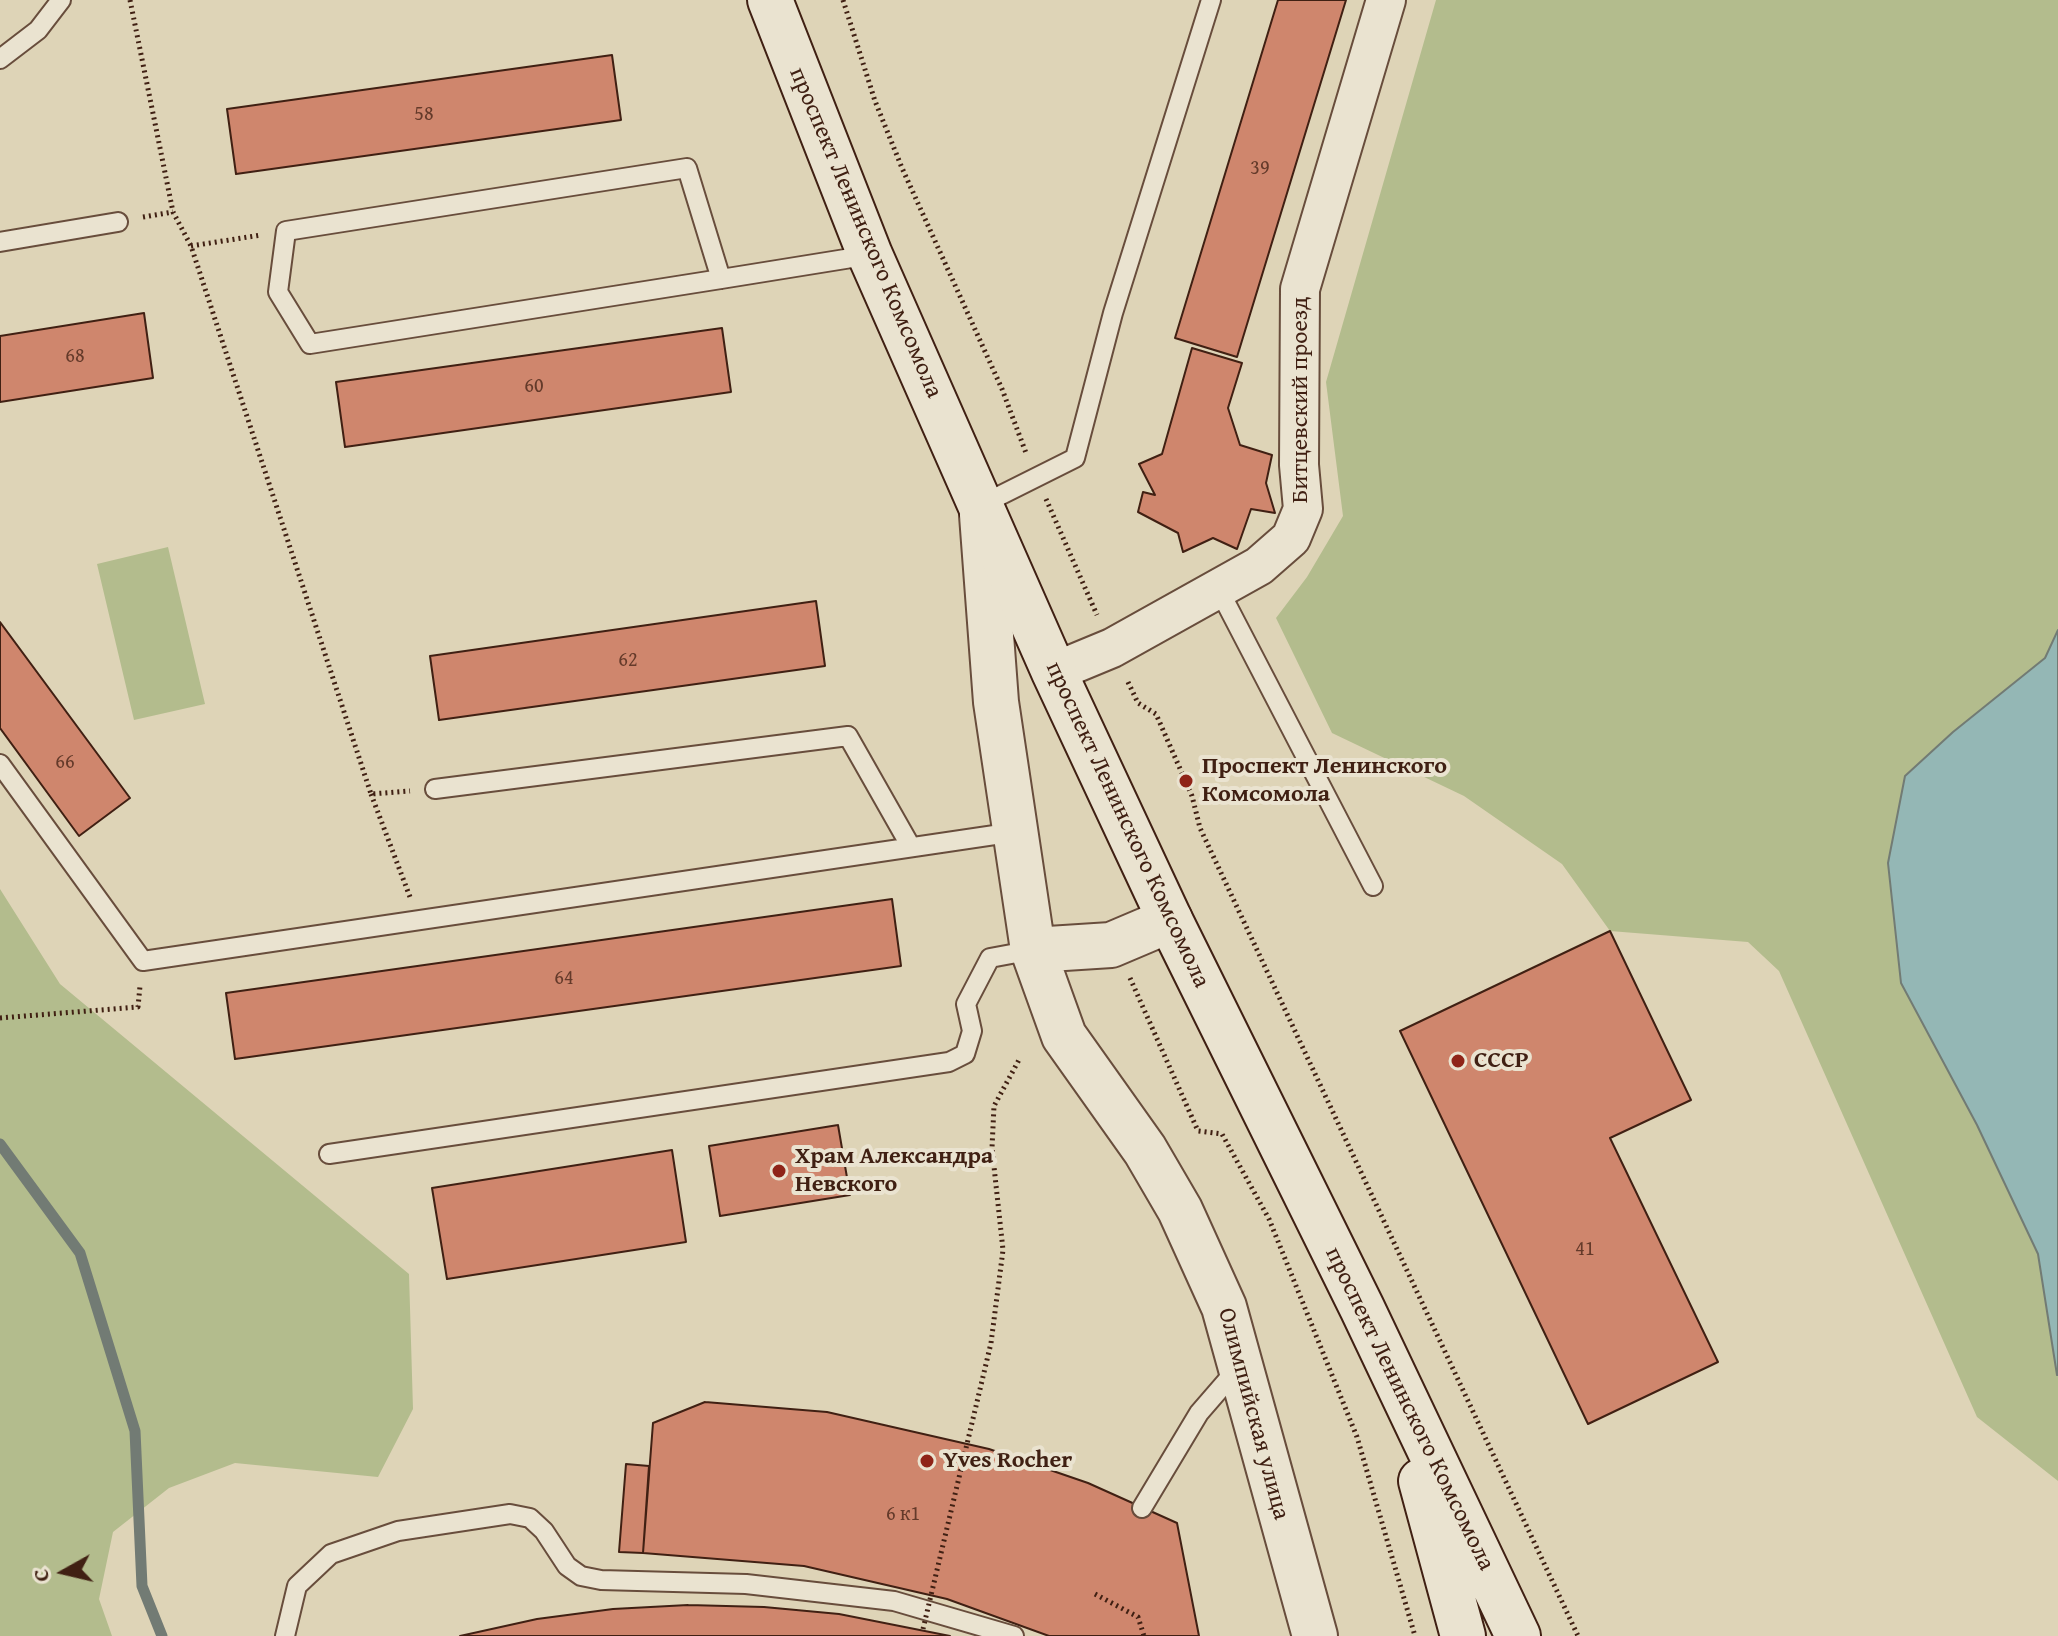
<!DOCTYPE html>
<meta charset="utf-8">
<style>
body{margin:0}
#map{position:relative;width:2058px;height:1636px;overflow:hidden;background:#ded4b7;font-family:"Gentium Book Plus",serif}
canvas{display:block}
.north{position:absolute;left:24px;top:1532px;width:80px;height:80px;-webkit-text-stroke:6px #eae3d0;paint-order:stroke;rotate:262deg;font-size:22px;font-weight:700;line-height:32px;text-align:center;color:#402013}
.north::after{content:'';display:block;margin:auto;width:28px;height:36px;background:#402013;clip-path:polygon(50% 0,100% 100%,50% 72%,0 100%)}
</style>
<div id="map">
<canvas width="2058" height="1636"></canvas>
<div class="north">С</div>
</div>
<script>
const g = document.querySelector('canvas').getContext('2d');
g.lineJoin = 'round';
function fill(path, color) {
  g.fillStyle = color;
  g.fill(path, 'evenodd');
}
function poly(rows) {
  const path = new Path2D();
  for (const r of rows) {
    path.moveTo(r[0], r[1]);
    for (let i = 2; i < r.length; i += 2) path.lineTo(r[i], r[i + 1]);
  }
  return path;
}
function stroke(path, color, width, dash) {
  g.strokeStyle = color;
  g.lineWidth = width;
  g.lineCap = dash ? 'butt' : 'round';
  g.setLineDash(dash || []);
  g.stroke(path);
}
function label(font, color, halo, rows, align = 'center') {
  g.font = font + ' "Gentium Book Plus",serif';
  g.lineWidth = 8;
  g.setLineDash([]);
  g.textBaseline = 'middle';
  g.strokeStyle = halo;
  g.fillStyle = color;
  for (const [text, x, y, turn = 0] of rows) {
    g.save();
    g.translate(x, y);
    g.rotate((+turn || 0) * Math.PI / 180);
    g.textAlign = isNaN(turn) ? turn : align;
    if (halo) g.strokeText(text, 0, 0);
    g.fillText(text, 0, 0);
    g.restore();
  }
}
fill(poly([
 [1436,0,2058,0,2058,1481,1977,1417,1779,971,1748,942,1610,931,1562,864,1464,796,1332,733,1276,618,1307,577,1343,516,1326,382],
 [168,547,205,704,134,720,97,564],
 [0,889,60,984,409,1274,413,1409,378,1477,235,1463,169,1488,113,1532,99,1599,112,1636,0,1636]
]), '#b3bc8d');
const water = poly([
 [2058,630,2058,1375,2057,1375,2038,1254,1977,1125,1901,983,1888,863,1905,776,1953,732,2045,658,2058,630]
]);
fill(water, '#94b7b5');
stroke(water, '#727b74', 2);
stroke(poly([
 [0,1144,80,1253,135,1431,142,1586,162,1636]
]), '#727b74', 11);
const building = poly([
 [1278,0,1346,0,1237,357,1175,338,1278,0],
 [612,55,621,120,236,174,227,109,612,55],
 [144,313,153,378,0,402,0,336,144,313],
 [722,328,731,392,345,447,336,382,722,328],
 [1192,348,1242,363,1228,408,1240,445,1272,455,1266,483,1275,513,1251,509,1237,549,1213,538,1183,552,1178,533,1138,512,1143,492,1155,495,1139,464,1162,454,1192,348],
 [816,601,825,666,439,720,430,656,816,601],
 [0,622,130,798,79,836,0,728,0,622],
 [892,899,901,966,235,1059,226,993,892,899],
 [1610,931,1691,1100,1610,1138,1718,1362,1588,1424,1400,1031,1610,931],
 [838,1125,850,1195,720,1216,709,1146,838,1125],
 [672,1150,686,1242,447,1279,432,1188,672,1150],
 [705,1402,827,1412,989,1449,1088,1483,1177,1523,1199,1636,1049,1636,947,1599,804,1566,643,1553,653,1423,705,1402],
 [626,1464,649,1466,643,1553,619,1552,626,1464],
 [688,1605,764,1607,839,1614,950,1636,460,1636,537,1619,613,1609,688,1605]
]);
fill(building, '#cf866d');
stroke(building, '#402013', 2);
const service = poly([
 [0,59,38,30,61,0],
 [0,242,118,222],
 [721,279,687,168,286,231,278,292,310,344,721,279,870,255],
 [981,505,1075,458,1113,313,1211,0],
 [1218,588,1373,886],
 [0,764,143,961,1015,832],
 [435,789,848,736,911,847],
 [329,1154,949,1062,965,1054,972,1031,966,1004,990,958,1033,950],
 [1142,1508,1199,1413,1238,1368],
 [285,1636,297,1586,331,1554,398,1531,510,1514,530,1518,544,1531,567,1566,581,1576,601,1580,746,1584,894,1601,1014,1636]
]);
const minor = poly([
 [1054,672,1112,648,1259,566,1291,538,1303,509,1299,465,1300,289,1386,0]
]);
const tertiary = poly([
 [982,515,996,702,1033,950,1064,1036,1145,1150,1180,1210,1224,1307,1315,1636],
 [1033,950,1111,945,1170,920]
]);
const secondary = poly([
 [770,0,870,255,1054,672,1170,920,1362,1308,1518,1636],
 [1421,1481,1463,1636]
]);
stroke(service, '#684d3c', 22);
stroke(minor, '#684d3c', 42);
stroke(tertiary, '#684d3c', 48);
stroke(secondary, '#402013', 48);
stroke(poly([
 [130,0,173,212,191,246,371,794,410,791],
 [843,0,875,101,902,168,1002,389,1026,453],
 [143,217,173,212],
 [191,246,261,235],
 [1046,499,1097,615],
 [1128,682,1138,703,1156,714,1192,796,1200,828,1578,1636],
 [371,794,410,897],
 [1130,978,1198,1131,1222,1134,1269,1219,1357,1437,1415,1636],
 [0,1018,138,1007,140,986],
 [991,1343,1003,1250,992,1148,994,1106,1020,1058],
 [1095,1594,1138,1617,1144,1636]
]), '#402013', 5, [2, 4]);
stroke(service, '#eae3d0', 18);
stroke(minor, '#eae3d0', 38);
stroke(tertiary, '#eae3d0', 44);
stroke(secondary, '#eae3d0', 44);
stroke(poly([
 [923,1629,991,1343]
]), '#402013', 5, [2, 4]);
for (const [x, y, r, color] of [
 [1186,781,8,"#8f2418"],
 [1458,1061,8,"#8f2418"],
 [779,1171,8,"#8f2418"],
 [927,1461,8,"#8f2418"]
]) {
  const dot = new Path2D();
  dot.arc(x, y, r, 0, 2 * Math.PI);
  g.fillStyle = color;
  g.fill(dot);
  stroke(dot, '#eae3d0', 3);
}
label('20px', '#643a2a', null, [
 ["58",424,115],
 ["39",1260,169],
 ["68",75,357],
 ["60",534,387],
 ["62",628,661],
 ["66",65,763],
 ["64",564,979],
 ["41",1585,1250],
 ["6 к1",903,1515]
]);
label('24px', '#402013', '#eae3d0', [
 ["проспект Ленинского Комсомола",865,233,67],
 ["Битцевский проезд",1301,400,-90],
 ["проспект Ленинского Комсомола",1127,825,65],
 ["проспект Ленинского Комсомола",1409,1409,64],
 ["Олимпийская улица",1253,1414,75]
]);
label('bold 24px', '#402013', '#eae3d0', [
 ["Проспект Ленинского",1202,767],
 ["Комсомола",1202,795],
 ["СССР",1474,1061],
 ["Храм Александра",795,1157],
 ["Невского",795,1185],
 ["Yves Rocher",943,1461]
], 'left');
</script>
